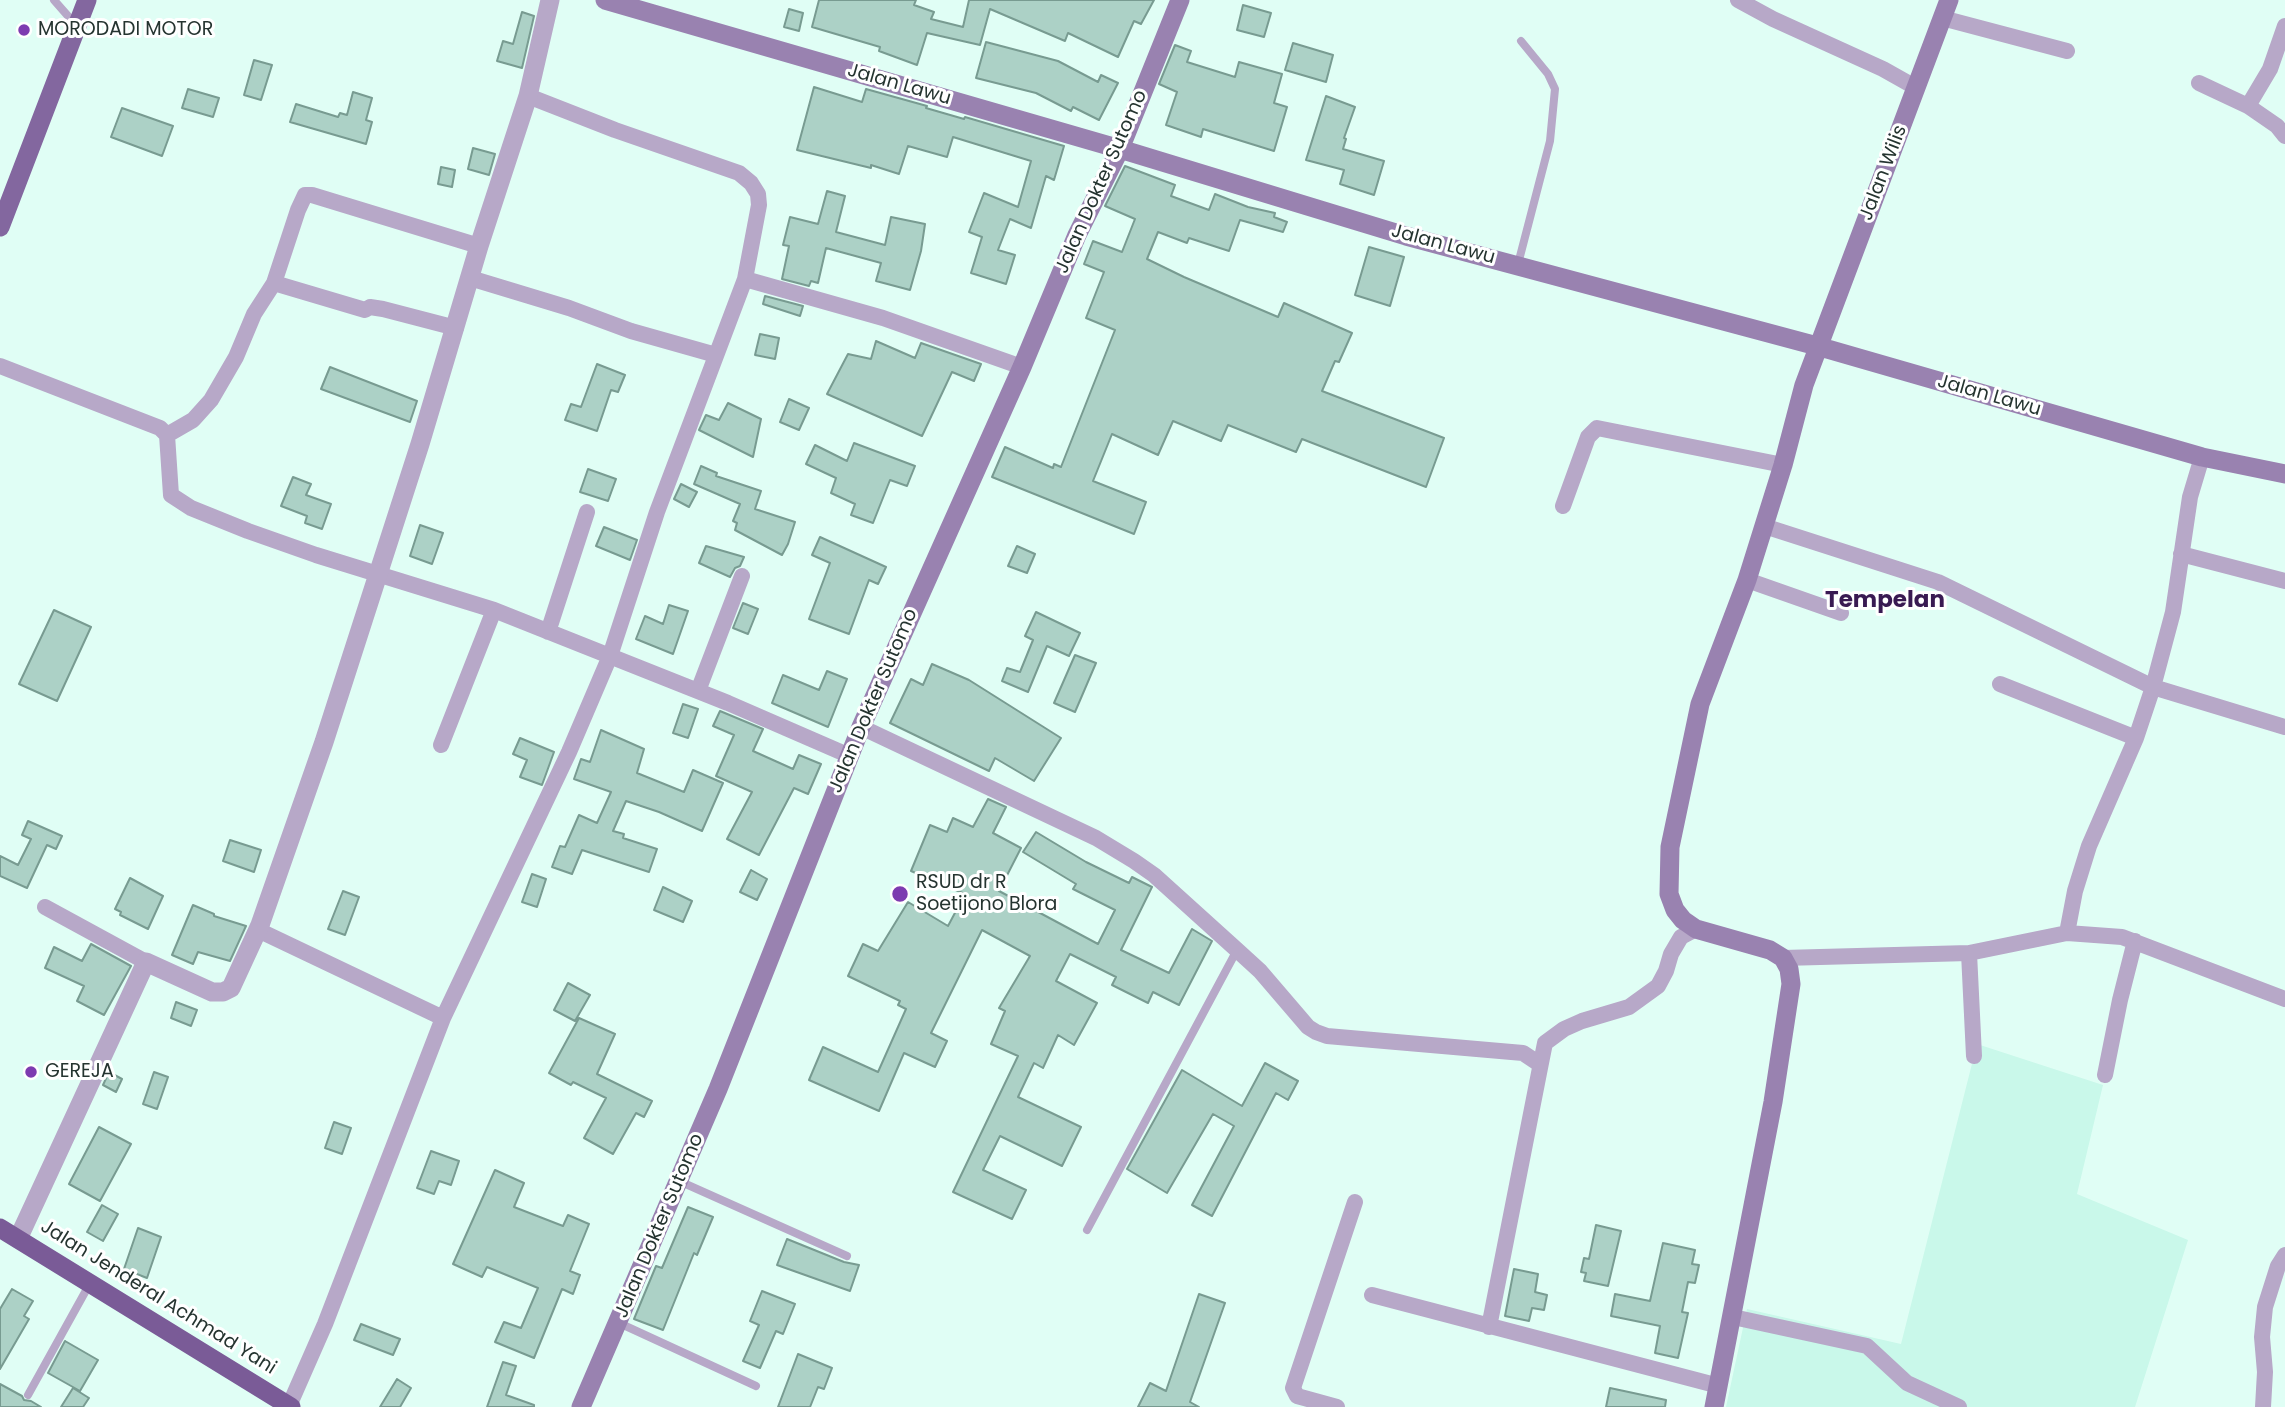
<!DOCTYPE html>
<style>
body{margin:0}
canvas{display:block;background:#e0fef5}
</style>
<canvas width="2285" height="1407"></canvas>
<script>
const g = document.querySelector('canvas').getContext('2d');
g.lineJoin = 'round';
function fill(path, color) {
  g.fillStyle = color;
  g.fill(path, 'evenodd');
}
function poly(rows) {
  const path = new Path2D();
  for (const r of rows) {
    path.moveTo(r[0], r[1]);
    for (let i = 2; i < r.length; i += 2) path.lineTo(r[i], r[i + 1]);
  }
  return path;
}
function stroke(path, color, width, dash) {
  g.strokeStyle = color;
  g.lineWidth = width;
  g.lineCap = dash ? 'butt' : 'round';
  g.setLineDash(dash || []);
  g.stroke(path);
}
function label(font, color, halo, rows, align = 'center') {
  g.font = font + ' Poppins,sans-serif';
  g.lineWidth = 6;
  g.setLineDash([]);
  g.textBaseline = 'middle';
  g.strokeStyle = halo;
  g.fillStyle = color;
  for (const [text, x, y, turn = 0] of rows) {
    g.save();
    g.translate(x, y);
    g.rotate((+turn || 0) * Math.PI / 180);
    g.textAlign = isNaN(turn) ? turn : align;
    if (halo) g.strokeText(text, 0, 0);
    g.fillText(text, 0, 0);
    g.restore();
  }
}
fill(poly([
 [1977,1044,2103,1085,2077,1194,2188,1240,2135,1407,1726,1407,1747,1309,1901,1344]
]), '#c9f8ea');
const building = poly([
 [819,0,916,0,914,5,934,12,931,19,963,27,969,0,1154,0,1141,24,1134,21,1118,57,1068,33,1065,41,990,9,980,45,927,33,917,65,879,51,880,47,812,27,819,0],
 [1243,5,1271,13,1264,37,1237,30,1243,5],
 [789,9,803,13,799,31,784,27,789,9],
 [522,12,534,16,522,68,497,61,503,41,513,44,522,12],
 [986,42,1058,61,1098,82,1101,75,1118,83,1099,120,1073,107,1071,111,1036,93,976,78,986,42],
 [1293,43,1333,55,1326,82,1285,70,1293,43],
 [1175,45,1191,51,1187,62,1235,77,1239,62,1282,74,1274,103,1287,107,1274,151,1203,129,1201,137,1166,125,1177,92,1159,84,1175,45],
 [254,60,272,65,261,100,244,95,254,60],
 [814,87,862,102,866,89,927,106,926,108,964,119,965,117,1064,146,1054,180,1046,176,1031,228,1010,219,998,250,1015,255,1006,284,971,273,982,237,969,232,984,193,1018,207,1031,161,953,137,947,157,908,146,899,174,871,165,871,168,797,150,814,87],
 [188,89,219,98,213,117,182,108,188,89],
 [353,92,372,98,366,120,372,122,366,144,290,122,296,104,338,117,340,113,347,115,353,92],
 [1326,96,1355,107,1344,138,1346,139,1343,149,1384,161,1374,195,1340,184,1344,170,1306,160,1326,96],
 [122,108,173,126,162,156,111,137,122,108],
 [473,148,495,154,489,175,468,169,473,148],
 [1125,166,1175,185,1171,196,1209,210,1215,194,1248,207,1275,213,1274,217,1287,222,1283,232,1240,220,1229,251,1189,238,1187,243,1158,232,1147,259,1184,277,1278,317,1284,303,1352,333,1339,362,1335,361,1322,391,1444,438,1426,487,1302,439,1296,452,1228,425,1221,441,1173,421,1158,455,1112,434,1093,481,1146,502,1134,534,992,477,1005,447,1053,468,1054,464,1061,467,1115,330,1086,318,1104,272,1084,264,1093,241,1122,252,1135,219,1105,206,1125,166],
 [441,167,455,170,452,187,438,184,441,167],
 [827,191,845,196,836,232,885,245,891,217,925,224,921,251,910,290,876,281,881,263,826,248,818,283,811,281,809,286,782,279,789,246,783,245,790,217,818,224,827,191],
 [1369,247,1404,257,1390,306,1355,295,1369,247],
 [765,296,803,306,800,316,763,304,765,296],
 [760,334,779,338,775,359,755,355,760,334],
 [876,341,915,358,921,343,981,364,974,381,952,372,922,436,827,394,848,354,871,359,876,341],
 [597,364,625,375,618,392,611,390,597,431,565,420,571,404,581,407,597,364],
 [330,367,417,401,410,422,321,389,330,367],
 [789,399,809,408,799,430,780,422,789,399],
 [728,403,761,419,753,457,699,430,706,415,719,420,728,403],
 [854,443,915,466,907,486,890,480,873,523,851,515,855,504,831,493,836,478,806,464,815,445,847,461,854,443],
 [701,466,717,473,716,476,761,491,755,509,795,522,788,544,782,555,735,530,737,523,733,521,740,504,694,484,701,466],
 [588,469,616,479,608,501,580,492,588,469],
 [293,477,311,484,306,495,331,504,322,529,305,523,307,516,281,506,293,477],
 [681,484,697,492,689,507,674,499,681,484],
 [420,525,443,533,432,564,410,556,420,525],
 [604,527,637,540,630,560,596,546,604,527],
 [820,537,886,567,878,584,869,580,849,634,809,619,830,563,812,555,820,537],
 [706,546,744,557,740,566,735,568,730,577,699,563,706,546],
 [1017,546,1035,554,1027,573,1008,566,1017,546],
 [743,603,758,609,748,634,733,628,743,603],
 [669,605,688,611,673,654,636,639,645,616,663,624,669,605],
 [54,610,91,627,57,701,19,684,54,610],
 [1036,612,1080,633,1069,656,1047,646,1028,692,1002,681,1007,668,1020,672,1033,640,1025,636,1036,612],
 [1075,655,1096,663,1075,712,1054,703,1075,655],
 [932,664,969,680,1061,738,1034,781,995,758,989,771,890,723,911,679,923,685,932,664],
 [827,671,847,679,828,727,772,703,783,675,819,690,827,671],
 [683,704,698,709,688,738,673,733,683,704],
 [720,711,763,729,753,751,793,769,799,755,821,764,808,794,794,788,759,855,727,839,752,792,716,776,734,735,713,726,720,711],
 [601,730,644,749,637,773,684,792,693,770,723,783,702,831,659,812,626,801,613,831,624,834,623,838,657,849,649,872,582,850,572,874,552,867,560,846,565,847,579,815,597,823,611,792,574,779,581,759,590,762,601,730],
 [520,738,554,752,542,785,520,777,527,760,513,754,520,738],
 [988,799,1006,807,993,833,1021,848,999,891,1098,944,1115,910,1073,889,1076,884,1023,852,1036,832,1086,862,1129,883,1132,877,1152,887,1121,950,1169,973,1192,929,1212,941,1179,1005,1153,992,1148,1003,1112,985,1116,977,1070,954,1056,981,1097,1003,1074,1045,1058,1035,1043,1068,1034,1063,1018,1097,1081,1127,1062,1166,1000,1136,983,1170,1026,1190,1012,1219,953,1192,1018,1056,991,1044,1005,1011,999,1008,1030,956,982,930,931,1033,947,1041,935,1067,904,1053,879,1111,809,1080,823,1047,878,1072,906,1009,898,1005,900,1001,848,976,863,944,878,951,908,902,948,926,965,894,911,871,930,825,947,832,953,818,973,827,988,799],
 [28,821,62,836,56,849,47,845,27,888,0,876,0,856,18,865,31,839,22,835,28,821],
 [230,840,261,850,254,872,223,861,230,840],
 [751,870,767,879,757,900,740,892,751,870],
 [532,874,546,879,537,907,522,902,532,874],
 [130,878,163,896,148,929,120,915,121,912,115,909,130,878],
 [663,887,692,901,683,922,654,910,663,887],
 [343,891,359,897,345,935,328,929,343,891],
 [193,905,214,914,214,916,246,926,230,961,198,952,193,964,172,955,193,905],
 [91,944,131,966,104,1015,77,1001,84,986,45,968,54,947,82,961,91,944],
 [568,983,590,995,575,1021,554,1010,568,983],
 [176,1002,197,1010,191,1026,171,1018,176,1002],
 [579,1018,615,1034,597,1074,652,1101,644,1117,636,1113,613,1154,584,1138,606,1098,573,1082,571,1085,549,1073,579,1018],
 [1265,1063,1298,1081,1288,1100,1276,1093,1212,1216,1192,1205,1234,1126,1213,1114,1167,1193,1127,1169,1182,1070,1242,1106,1265,1063],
 [109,1072,122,1079,116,1092,103,1085,109,1072],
 [154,1072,168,1077,157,1109,143,1104,154,1072],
 [334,1122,351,1128,342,1154,325,1148,334,1122],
 [99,1127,131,1144,100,1201,69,1184,99,1127],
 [431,1151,459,1161,451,1185,439,1181,434,1194,417,1188,431,1151],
 [495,1170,524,1183,514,1207,563,1226,568,1215,589,1224,570,1271,580,1275,573,1294,562,1289,534,1358,495,1342,504,1322,521,1328,538,1288,487,1267,482,1277,453,1264,495,1170],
 [102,1205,118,1214,103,1241,87,1232,102,1205],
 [688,1207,713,1217,697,1255,694,1253,663,1330,634,1319,656,1266,662,1268,688,1207],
 [1596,1225,1621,1231,1608,1286,1584,1281,1586,1273,1581,1272,1584,1258,1589,1259,1596,1225],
 [138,1228,161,1237,147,1278,124,1269,138,1228],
 [787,1239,844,1262,859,1265,850,1291,777,1265,787,1239],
 [1663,1243,1695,1250,1692,1264,1699,1265,1695,1283,1688,1282,1682,1312,1688,1313,1678,1358,1655,1353,1660,1326,1611,1316,1615,1294,1650,1301,1663,1243],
 [1514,1269,1538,1274,1535,1292,1547,1295,1544,1310,1532,1308,1529,1321,1505,1316,1514,1269],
 [12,1289,33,1301,24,1316,29,1319,0,1369,0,1309,12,1289],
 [762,1291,795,1304,783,1334,776,1331,760,1368,743,1361,759,1325,750,1321,762,1291],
 [1199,1294,1225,1303,1190,1402,1199,1407,1138,1407,1150,1383,1166,1391,1199,1294],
 [361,1324,400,1339,393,1355,354,1340,361,1324],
 [65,1341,98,1360,80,1391,48,1373,65,1341],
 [798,1354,832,1368,824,1389,818,1387,810,1407,778,1407,798,1354],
 [503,1362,516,1366,506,1395,534,1405,534,1407,487,1407,503,1362],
 [397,1379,411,1388,400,1407,380,1407,397,1379],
 [0,1384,22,1396,24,1400,31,1401,41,1407,0,1407,0,1384],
 [73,1388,89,1398,83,1407,61,1407,73,1388],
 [1610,1388,1666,1400,1665,1407,1606,1407,1610,1388]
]);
fill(building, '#acd1c6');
stroke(building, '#789b91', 2);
stroke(poly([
 [54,0,75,24],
 [1518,264,1550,141,1555,89,1548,74,1521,41],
 [679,1181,847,1256],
 [1087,1230,1237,950],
 [619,1323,756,1386],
 [28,1395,89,1285]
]), '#b7a8c8', 8);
stroke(poly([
 [1738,0,1773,19,1883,69,1915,87],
 [1942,18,2067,51],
 [2199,83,2248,106,2277,126,2285,136],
 [528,96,615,130,739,173,751,183,758,194,759,205,745,279],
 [2248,106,2270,69,2285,26],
 [470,278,569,308,631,331,716,355],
 [274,283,365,310,370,307,383,309,456,328],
 [0,366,160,428,167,435,171,495,191,508,248,531,316,555,494,610,728,703,850,756],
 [167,435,193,420,211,400,236,357,254,314,274,283,298,210,305,195,312,195,479,246],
 [1563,506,1588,437,1597,428,1783,465],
 [1764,526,1938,582,2153,687,2285,727],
 [2181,554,2285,581],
 [1747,580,1841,613],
 [548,632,587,512],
 [2000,684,2136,738],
 [698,691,742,576],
 [861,727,1096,838,1134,861,1154,875,1237,950,1260,971,1308,1027,1316,1032,1327,1036,1523,1053,1538,1063,1540,1068,1489,1327],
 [441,745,494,610],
 [45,907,146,962],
 [258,930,443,1018],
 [2067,933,2075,891,2089,846,2136,738,2153,687,2173,612,2190,497,2202,457],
 [1969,953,1974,1056],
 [1783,958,1969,953,2067,933,2122,937,2285,999],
 [1540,1068,1545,1043,1564,1029,1582,1021,1629,1007,1658,986,1666,971,1671,954,1681,937,1696,929],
 [2105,1075,2120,1000,2135,941],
 [1372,1295,1719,1386],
 [1733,1317,1867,1346,1907,1383,1959,1407],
 [289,1406,325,1324,443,1018,569,752,610,656,657,512,745,279,883,318,1022,367],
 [1337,1407,1297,1396,1293,1388,1355,1202],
 [2263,1407,2265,1372,2262,1337,2265,1307,2278,1266,2285,1255]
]), '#b7a8c8', 16);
stroke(poly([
 [18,1239,146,962,212,992,223,992,231,988,260,925,324,742,420,444,479,246,528,96,550,0]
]), '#b7a8c8', 19);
stroke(poly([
 [605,0,1120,149,1406,236,1817,346,2202,457,2285,474],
 [581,1407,718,1089,861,727,1022,367,1077,235,1120,149,1180,0],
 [1714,1407,1773,1102,1791,984,1789,969,1783,958,1770,950,1696,929,1683,920,1675,910,1669,894,1670,847,1700,704,1747,580,1783,465,1804,385,1949,0]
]), '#9982b0', 19);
stroke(poly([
 [0,227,87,0]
]), '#83679f', 19);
stroke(poly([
 [0,1228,291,1407]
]), '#7a5b97', 19);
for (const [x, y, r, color] of [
 [24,30,7,"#7d3bb0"],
 [900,894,9,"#7d3bb0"],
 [31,1072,7,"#7d3bb0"]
]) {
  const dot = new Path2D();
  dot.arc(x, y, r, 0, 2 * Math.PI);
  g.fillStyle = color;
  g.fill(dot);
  stroke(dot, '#fff', 2.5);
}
label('19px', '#253430', '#fff', [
 ["MORODADI MOTOR",38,30],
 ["RSUD dr R",916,883],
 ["Soetijono Blora",916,905],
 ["GEREJA",45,1072]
], 'left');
label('19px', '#253430', '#fff', [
 ["Jalan Lawu",899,85,16],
 ["Jalan Wilis",1884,173,-69],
 ["Jalan Dokter Sutomo",1102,182,-66],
 ["Jalan Lawu",1443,245,15],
 ["Jalan Lawu",1989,396,16],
 ["Jalan Dokter Sutomo",874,701,-67],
 ["Jalan Dokter Sutomo",660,1226,-67],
 ["Jalan Jenderal Achmad Yani",158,1298,32]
]);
label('bold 23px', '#391a52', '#fff', [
 ["Tempelan",1885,601]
]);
</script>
